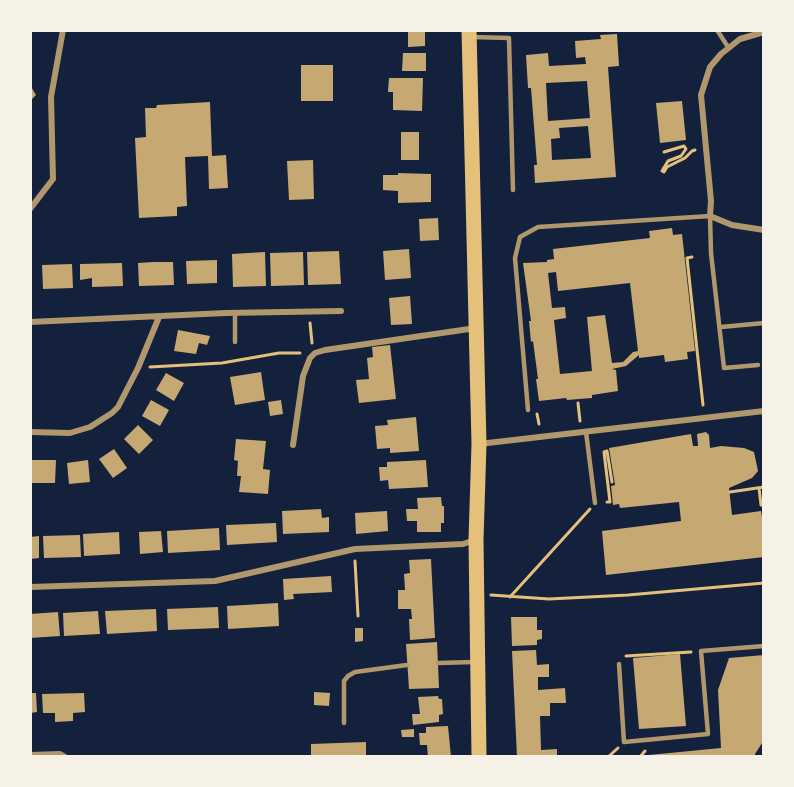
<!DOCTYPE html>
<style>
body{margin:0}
#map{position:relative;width:794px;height:787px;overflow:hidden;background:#14213d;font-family:"Fira Sans",sans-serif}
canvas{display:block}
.frame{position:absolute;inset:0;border:32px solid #f6f1e7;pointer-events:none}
</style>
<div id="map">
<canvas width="794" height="787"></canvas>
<div class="frame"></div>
</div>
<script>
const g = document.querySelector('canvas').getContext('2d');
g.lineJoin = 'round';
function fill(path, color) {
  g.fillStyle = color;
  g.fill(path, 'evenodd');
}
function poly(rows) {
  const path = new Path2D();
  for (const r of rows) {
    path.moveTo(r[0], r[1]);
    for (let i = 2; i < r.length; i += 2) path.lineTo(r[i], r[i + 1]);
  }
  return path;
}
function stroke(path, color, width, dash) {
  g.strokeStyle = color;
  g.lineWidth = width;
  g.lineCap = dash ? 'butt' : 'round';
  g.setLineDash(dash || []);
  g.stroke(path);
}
fill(poly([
 [408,30,425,30,425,46,408,47],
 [617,34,619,66,608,67,616,177,535,183,534,165,537,165,531,88,528,88,526,55,548,53,549,66,586,64,585,57,576,58,575,41,601,39,600,35],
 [587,81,590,118,548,121,546,83],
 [588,126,591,158,552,160,551,139,560,138,559,128],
 [403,53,426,53,426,71,402,71],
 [301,65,333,65,333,101,301,101],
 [389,78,423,78,422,111,393,110,393,92,388,92],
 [30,85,36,95,30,101],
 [682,101,686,140,660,143,656,103],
 [210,102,212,156,226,155,228,188,209,189,208,156,185,157,187,206,177,207,177,216,139,218,135,138,146,137,145,108,156,108,157,105],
 [401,132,419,132,419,160,401,160],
 [313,160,314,199,289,200,287,161],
 [398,173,431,174,431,202,398,203,398,191,383,190,383,175,398,175],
 [438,218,439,240,420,241,419,219],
 [672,228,673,235,682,234,695,351,687,352,688,359,665,362,664,355,639,358,639,355,626,366,612,369,616,370,618,391,592,395,592,398,567,400,566,398,539,401,536,379,538,379,533,341,531,342,529,321,531,321,523,263,547,262,547,260,554,259,553,249,650,238,649,231],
 [556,272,558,291,630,283,638,351,633,352,623,362,612,363,605,315,587,317,592,371,560,374,554,320,566,318,565,307,552,308,548,273],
 [409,249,411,278,385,280,383,251],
 [339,251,341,284,308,285,307,252],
 [265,252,266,286,233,287,232,254],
 [303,252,304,285,271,286,270,253],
 [217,260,217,283,187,284,186,261],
 [153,262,173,262,174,285,139,286,138,263],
 [122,263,123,286,92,287,92,278,80,280,80,264],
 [72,264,73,288,43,289,42,265],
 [410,296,412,324,391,325,389,298],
 [178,330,210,336,207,345,199,343,196,354,174,351],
 [390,345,396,399,359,403,356,380,369,379,367,358,373,357,372,347],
 [261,372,265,400,235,405,230,377],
 [166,373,184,383,174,401,156,390],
 [151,400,169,410,160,426,142,416],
 [281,400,283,414,270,416,268,402],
 [416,417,419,451,390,453,390,448,377,449,375,426,388,425,387,420],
 [138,425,153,440,139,454,124,439],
 [706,432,709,435,710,448,721,446,744,448,754,452,758,471,752,478,729,488,732,515,761,511,764,529,764,557,606,575,602,531,681,521,679,502,620,508,619,504,613,505,611,486,615,485,609,448,691,434,693,446,698,446,697,434],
 [236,439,266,441,263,469,270,470,268,494,239,492,241,476,237,476,238,461,234,460],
 [114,449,127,468,113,478,99,459],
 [30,460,56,460,55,483,30,483],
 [88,460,90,482,69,484,67,463],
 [426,460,428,487,389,489,388,480,380,481,379,467,387,467,387,462],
 [441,497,442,506,444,506,444,523,441,523,441,532,417,532,417,521,407,521,406,509,418,509,417,498],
 [321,509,322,518,329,517,329,532,283,534,282,511],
 [387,511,388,531,356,534,355,513],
 [276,523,277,542,227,545,226,525],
 [219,528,220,550,168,553,167,531],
 [161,531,163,552,140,554,139,532],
 [119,532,120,554,84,556,83,534],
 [80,535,81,557,44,558,43,536],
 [39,536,39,558,30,559,30,537],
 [431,559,435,638,410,640,409,619,412,619,411,609,398,609,398,590,405,590,404,574,410,573,409,560],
 [331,576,332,592,293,594,294,599,284,600,283,579],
 [278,603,279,626,228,629,227,606],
 [218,607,219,628,168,630,167,609],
 [156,609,157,631,107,634,105,611],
 [98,611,100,634,64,636,63,613],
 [58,612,60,636,30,638,30,614],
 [511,617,537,617,537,630,542,630,542,639,537,640,537,645,512,646],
 [355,628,363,628,363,641,355,642],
 [437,642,439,688,409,689,406,644],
 [536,650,537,665,549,664,549,677,538,677,538,690,565,688,566,703,550,703,550,716,540,716,541,750,557,749,557,757,517,757,512,651],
 [680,654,686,726,639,729,633,658],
 [764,655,764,740,755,754,755,757,649,757,649,755,721,748,718,690,729,658],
 [314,692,330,693,329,706,314,705],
 [30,693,36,693,37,712,30,713],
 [84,693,85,712,73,713,73,721,55,722,55,713,43,713,42,694],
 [438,696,439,699,442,699,443,714,439,715,439,722,413,725,412,714,420,714,418,697],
 [448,726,451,757,428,757,427,745,420,745,419,733,426,733,426,727],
 [414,729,414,737,402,737,401,730],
 [366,742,366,757,311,757,311,744]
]), '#c6a872');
stroke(poly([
 [664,152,684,146,686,149,681,156,668,161,662,171,664,172,667,167,685,158,692,151,695,150],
 [692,257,687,258,703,405],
 [310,323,312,343],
 [150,367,222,363,279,353,300,353],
 [578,403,580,421],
 [537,414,539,424],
 [759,488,761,505,764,505],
 [730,492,764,487],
 [607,502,610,502,604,452,607,451,612,482],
 [355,561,358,616],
 [491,595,549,599,628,595,764,583],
 [510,597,590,509],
 [626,656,691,652],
 [608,757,618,748],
 [640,757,645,751]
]), '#e5c07b', 3);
stroke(poly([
 [717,30,728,47],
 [472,37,509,38,513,190],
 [235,313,235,342],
 [721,327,764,323],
 [528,410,515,258,520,237,538,227,710,216,711,253,724,368,758,365],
 [586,432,595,503],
 [438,663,474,662],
 [619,664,624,742,708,734,701,651,764,646],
 [344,723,344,681,348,676,355,672,407,665]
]), '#b1986c', 4.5);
stroke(poly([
 [764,32,740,39,721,54,710,67,701,95,711,201,710,216,732,225,764,230],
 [30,209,53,179,51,97,63,30],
 [30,322,226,313,341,311],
 [30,432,70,433,90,427,112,413,118,407,138,368,159,317],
 [479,444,764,411],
 [293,445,303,376,310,358,315,353,325,350,476,328],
 [30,587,215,581,355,549,463,544,475,540],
 [30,755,60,754,65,757]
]), '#b1986c', 6);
stroke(poly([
 [469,30,479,444,476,540,479,757]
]), '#e5c07b', 15);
</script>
